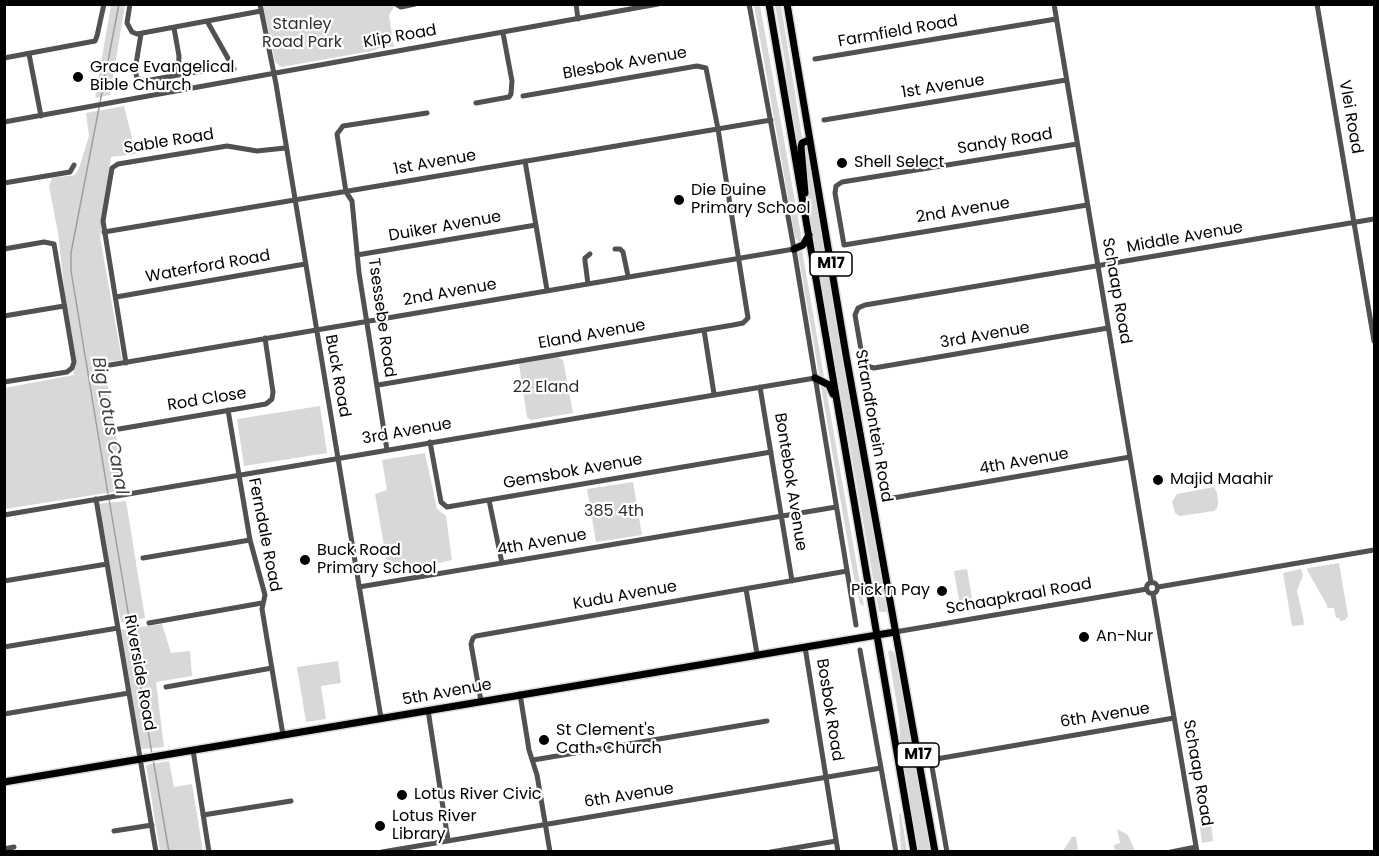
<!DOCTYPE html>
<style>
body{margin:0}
#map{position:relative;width:1379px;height:856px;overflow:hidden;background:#fff;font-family:Poppins,sans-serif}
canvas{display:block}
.frame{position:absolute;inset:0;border:6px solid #000;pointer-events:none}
</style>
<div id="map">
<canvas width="1379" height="856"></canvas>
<div class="frame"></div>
</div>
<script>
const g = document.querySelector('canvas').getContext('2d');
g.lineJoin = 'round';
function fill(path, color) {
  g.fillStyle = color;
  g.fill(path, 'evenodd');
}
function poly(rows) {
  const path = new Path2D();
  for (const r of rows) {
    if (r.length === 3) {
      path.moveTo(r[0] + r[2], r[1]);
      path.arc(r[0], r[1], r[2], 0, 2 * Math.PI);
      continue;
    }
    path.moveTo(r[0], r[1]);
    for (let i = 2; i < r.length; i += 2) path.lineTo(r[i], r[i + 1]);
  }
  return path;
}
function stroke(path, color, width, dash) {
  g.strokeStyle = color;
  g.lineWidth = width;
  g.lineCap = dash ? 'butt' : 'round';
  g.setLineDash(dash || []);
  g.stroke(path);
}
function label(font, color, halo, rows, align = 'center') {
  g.font = font + ' Poppins,sans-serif';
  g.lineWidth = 4.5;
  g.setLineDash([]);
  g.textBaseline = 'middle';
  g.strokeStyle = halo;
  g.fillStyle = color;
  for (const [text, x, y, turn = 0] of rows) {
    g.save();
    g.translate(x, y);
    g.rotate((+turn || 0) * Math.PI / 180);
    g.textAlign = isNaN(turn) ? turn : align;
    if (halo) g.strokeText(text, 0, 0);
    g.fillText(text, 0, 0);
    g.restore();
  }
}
fill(poly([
 [111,5,125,5,110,95,95,98],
 [263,5,392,5,394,7,389,15,394,47,384,46,372,51,281,67,275,62],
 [754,5,760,5,801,235,801,239,799,242,795,238],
 [775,5,781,5,802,137,799,140,796,149,785,78,786,67],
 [124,106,136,154,111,157,100,237,122,360,104,362,125,490,5,509,4,388,74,375,58,233,49,186,52,178,75,175,79,168,89,136,86,113],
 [806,146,809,159,887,612,879,612,809,214,803,150],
 [802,250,855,555,864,606,860,604,853,573,798,253],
 [558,357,563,360,573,413,531,420,527,417,519,364],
 [320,406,327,453,244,466,237,419],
 [425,453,437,509,446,516,452,560,389,574,375,494,387,490,382,460],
 [633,482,642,535,596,542,587,489],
 [1214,487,1217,493,1218,503,1217,508,1214,511,1180,516,1175,513,1172,502,1177,494],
 [126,501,145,618,121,622,97,504],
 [1339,563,1348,616,1345,620,1340,621,1339,618,1336,618,1334,608,1327,608,1327,605,1307,570,1308,568],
 [967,569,974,609,961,611,954,571],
 [1301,569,1303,575,1297,591,1304,622,1303,625,1292,626,1283,573],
 [162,624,171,653,190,651,192,676,156,682,164,747,141,749,121,630],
 [892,650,895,655,931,851,918,851,900,742,899,718,888,651],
 [338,661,341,683,321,686,326,719,306,722,297,667],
 [169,761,174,787,192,784,203,851,160,851,146,765],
 [901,813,907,851,901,851,899,814],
 [1211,825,1213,841,1202,843,1200,827],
 [1117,829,1128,835,1135,851,1115,851,1114,845,1120,843],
 [1072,837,1076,837,1078,851,1063,851]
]), '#d8d8d8');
stroke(poly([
 [108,494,71,271,71,253,119,4],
 [109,499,152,754],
 [153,759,169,852]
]), '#9f9f9f', 1.5);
const major = poly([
 [769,4,914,852],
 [787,4,846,355,935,852],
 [805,193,801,147,802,143,809,140],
 [794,249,803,245,809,235],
 [815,378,829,385,833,394],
 [4,782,895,632]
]);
stroke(major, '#dbdbdb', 10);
stroke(poly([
 [130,4,127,23,132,32,137,34,261,11],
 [260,4,276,84,381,718],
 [396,4,401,7,415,4],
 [576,4,578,19],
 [749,4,794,249,856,625],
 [1054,4,1151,582],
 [1317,4,1374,341],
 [207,21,234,69],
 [141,34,135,70,137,78,145,81,178,75,179,56,174,28],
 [29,54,41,116],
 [4,58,95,41,97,36,104,4],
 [815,59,1056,19],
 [178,75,207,70],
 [476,103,509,97,511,94,512,81,503,33],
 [824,120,1066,80],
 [4,122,658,4],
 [1077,144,842,182,836,186,835,193,844,245,1087,205],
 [525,161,547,290],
 [4,183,70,172,74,165],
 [104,232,771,120],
 [4,249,44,242,54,244,74,362,72,368,67,372,4,382],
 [615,249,620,249,623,252,628,276],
 [357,255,536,225],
 [588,284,585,261,585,258,590,254],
 [116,297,305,264],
 [4,316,64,306],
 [1108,328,874,368,867,366,863,361,855,315,858,308,865,305,1374,219],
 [704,330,714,394],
 [126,363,103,221,112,168,118,164,227,146,257,151,285,148],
 [110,365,794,249],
 [378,385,733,325,743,323,748,318,718,129,706,68,697,66,523,96],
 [760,387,792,581],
 [228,410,250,540,265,595,262,609,283,735],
 [119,429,266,404,272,399,273,392,265,338],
 [430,442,441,502,447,507,771,452],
 [387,450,359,273,352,201,346,192,337,134,343,126,427,113],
 [96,499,156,852],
 [887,499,1130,457],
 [489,500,502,563],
 [4,515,815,378],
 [143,558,250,540],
 [4,581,107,564],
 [1152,588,5.5],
 [359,587,836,507],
 [1158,587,1374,550],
 [746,589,757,654],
 [1153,594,1197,852],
 [149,623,262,603],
 [895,632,1147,589],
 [4,647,118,628],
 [805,647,838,852],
 [860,650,896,852],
 [166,687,272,668],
 [520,694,529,750,537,775,550,852],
 [481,701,471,644,473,638,476,636,847,571],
 [428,710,448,840],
 [4,714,129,693],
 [193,750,209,852],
 [533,760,767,721],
 [203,815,291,801],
 [114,831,152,825],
 [4,849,14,847],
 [382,852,881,768],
 [771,852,836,841],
 [947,852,932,767,936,759,1174,718],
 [1171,852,1196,847]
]), '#515151', 5);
stroke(major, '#000', 7);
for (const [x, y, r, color] of [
 [78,77,6,"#000"],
 [842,163,6,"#000"],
 [679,200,6,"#000"],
 [1158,480,6,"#000"],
 [305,560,6,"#000"],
 [942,591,6,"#000"],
 [1084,637,6,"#000"],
 [544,740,6,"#000"],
 [402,795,6,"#000"],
 [380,826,6,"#000"]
]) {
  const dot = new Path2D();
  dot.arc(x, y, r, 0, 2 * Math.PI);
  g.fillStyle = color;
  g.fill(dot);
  stroke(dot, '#fff', 2);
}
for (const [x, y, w] of [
 [831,264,42],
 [918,755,42]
]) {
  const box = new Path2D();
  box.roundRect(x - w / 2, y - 12, w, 24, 4.5);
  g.fillStyle = '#fff';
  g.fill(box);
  stroke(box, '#000', 1.5);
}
label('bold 15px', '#000', null, [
 ["M17",831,264],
 ["M17",918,755]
]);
label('16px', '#2f2f2f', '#fff', [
 ["Stanley",302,25],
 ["Road Park",302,43],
 ["22 Eland",546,388],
 ["385 4th",614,512]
]);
label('16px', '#000', '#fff', [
 ["Farmfield Road",898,32,-10],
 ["Klip Road",400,37,-10],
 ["Blesbok Avenue",625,64,-10],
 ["1st Avenue",943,87,-9],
 ["Vlei Road",1350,117,80],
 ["Sable Road",169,142,-9],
 ["Sandy Road",1005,142,-9],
 ["1st Avenue",435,163,-10],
 ["2nd Avenue",963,211,-9],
 ["Duiker Avenue",445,227,-10],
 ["Middle Avenue",1185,238,-10],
 ["Waterford Road",208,267,-10],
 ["Schaap Road",1116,291,80],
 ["2nd Avenue",450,293,-10],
 ["Tsessebe Road",381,318,82],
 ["Eland Avenue",592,335,-10],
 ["3rd Avenue",985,336,-10],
 ["Buck Road",337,376,80],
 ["Rod Close",207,400,-9],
 ["Strandfontein Road",873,426,80],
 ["3rd Avenue",407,432,-10],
 ["4th Avenue",1024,462,-10],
 ["Gemsbok Avenue",573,472,-10],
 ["Bontebok Avenue",790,482,81],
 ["Ferndale Road",264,535,79],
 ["4th Avenue",542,543,-10],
 ["Kudu Avenue",625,596,-10],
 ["Schaapkraal Road",1019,597,-10],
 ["Riverside Road",139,673,80],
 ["5th Avenue",447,693,-10],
 ["Bosbok Road",829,710,81],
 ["6th Avenue",1105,716,-9],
 ["Schaap Road",1197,773,80],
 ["6th Avenue",629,796,-9]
]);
label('16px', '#000', '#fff', [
 ["Grace Evangelical",90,68],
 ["Bible Church",90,86],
 ["Shell Select",854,163],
 ["Die Duine",691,191],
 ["Primary School",691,209],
 ["Majid Maahir",1170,480],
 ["Buck Road",317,551],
 ["Primary School",317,569],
 ["Pick n Pay",930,591,"right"],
 ["An-Nur",1096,637],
 ["St Clement's",556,731],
 ["Cath. Church",556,749],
 ["Lotus River Civic",414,795],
 ["Lotus River",392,817],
 ["Library",392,835]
], 'left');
label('italic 18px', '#404040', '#fff', [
 ["Big Lotus Canal",109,426,80]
]);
</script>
